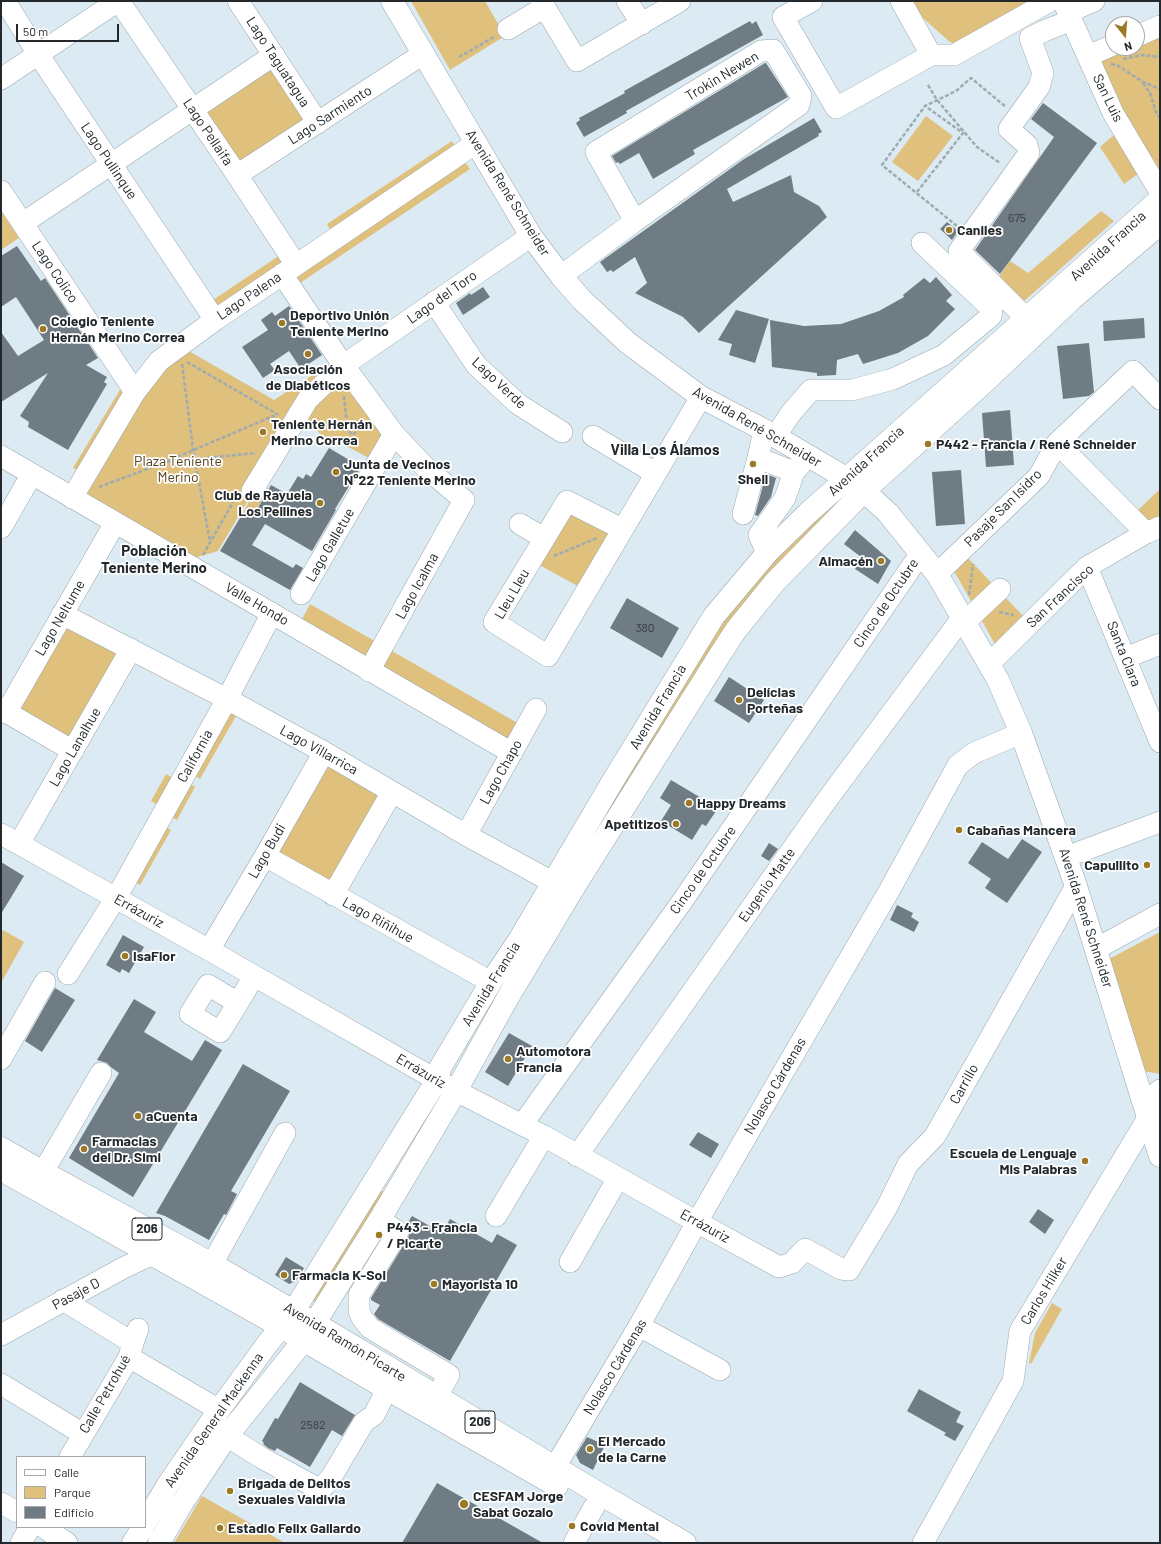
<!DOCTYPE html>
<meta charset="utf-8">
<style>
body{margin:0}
#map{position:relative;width:1161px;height:1544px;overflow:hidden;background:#dcebf3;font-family:Barlow,sans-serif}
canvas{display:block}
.frame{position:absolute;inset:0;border:2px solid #22282b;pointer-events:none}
.legend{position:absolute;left:16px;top:1456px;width:130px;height:72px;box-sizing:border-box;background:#fff;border:1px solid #a7a9aa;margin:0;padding:5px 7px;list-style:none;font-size:12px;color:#22282b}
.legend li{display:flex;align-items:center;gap:8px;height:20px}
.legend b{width:20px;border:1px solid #a7a9aa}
.north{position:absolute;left:1105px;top:16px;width:40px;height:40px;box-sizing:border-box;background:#fff;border:1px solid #a7a9aa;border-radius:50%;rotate:163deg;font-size:11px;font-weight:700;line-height:16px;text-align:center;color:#22282b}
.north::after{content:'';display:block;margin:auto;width:14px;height:18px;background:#9c7a25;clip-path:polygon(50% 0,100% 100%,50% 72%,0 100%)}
.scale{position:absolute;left:16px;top:24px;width:103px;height:18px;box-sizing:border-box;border:2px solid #22282b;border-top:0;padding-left:5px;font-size:12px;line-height:14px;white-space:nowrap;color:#22282b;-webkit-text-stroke:3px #fff;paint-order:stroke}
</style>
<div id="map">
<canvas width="1161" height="1544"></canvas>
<div class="frame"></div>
<ul class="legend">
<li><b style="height:5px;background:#fff"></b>Calle</li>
<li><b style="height:11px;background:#dfc07c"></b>Parque</li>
<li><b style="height:11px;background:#6f7c84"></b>Edificio</li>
</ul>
<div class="north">N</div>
<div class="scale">50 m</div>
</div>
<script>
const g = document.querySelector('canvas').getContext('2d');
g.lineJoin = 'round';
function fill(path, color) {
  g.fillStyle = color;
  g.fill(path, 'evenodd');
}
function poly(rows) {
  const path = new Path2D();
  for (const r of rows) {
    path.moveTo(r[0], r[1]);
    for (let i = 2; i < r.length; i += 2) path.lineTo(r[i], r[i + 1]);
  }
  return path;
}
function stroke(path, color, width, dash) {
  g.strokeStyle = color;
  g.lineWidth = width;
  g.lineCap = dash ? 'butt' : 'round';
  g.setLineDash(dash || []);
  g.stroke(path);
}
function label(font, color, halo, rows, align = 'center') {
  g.font = font + ' Barlow,sans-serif';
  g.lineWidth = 3.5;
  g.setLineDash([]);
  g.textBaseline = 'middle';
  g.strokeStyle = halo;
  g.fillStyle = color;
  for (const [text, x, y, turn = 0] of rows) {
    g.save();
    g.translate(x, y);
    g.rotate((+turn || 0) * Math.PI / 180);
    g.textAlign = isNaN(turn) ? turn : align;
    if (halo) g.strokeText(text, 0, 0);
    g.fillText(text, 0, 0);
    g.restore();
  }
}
fill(poly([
 [411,1,485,1,505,36,450,70],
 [910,1,1033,1,955,44,950,42,924,19],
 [1160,21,1160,179,1091,51,1113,48,1137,48,1137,31],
 [275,62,314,120,242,165,203,112],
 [926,116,953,136,918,181,892,162],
 [1114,135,1138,174,1124,184,1100,147],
 [452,141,458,150,332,233,327,224],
 [464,161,470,169,297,285,293,277],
 [1,211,19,238,1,250],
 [1101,211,1114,221,1022,303,1015,295,1016,293,998,278,1010,261,1028,273],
 [280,255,285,262,218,307,213,300],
 [187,350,274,400,328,365,333,369,295,414,242,498,247,502,218,551,194,558,88,500,84,489,161,371],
 [344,371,388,434,373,460,329,437,326,441,304,415],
 [121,388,127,392,79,471,73,468],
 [1160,489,1160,524,1148,529,1134,514],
 [255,494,263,498,251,518,243,513,252,495],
 [830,504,837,507,569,875,649,736,741,593],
 [568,507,616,532,583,589,534,562],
 [966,556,1025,618,996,646,953,569],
 [310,604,521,725,509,745,300,623],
 [63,619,120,651,72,745,11,711],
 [230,712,236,716,200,779,194,775],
 [326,758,385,793,330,890,272,852],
 [166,774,173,778,158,805,151,801],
 [189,783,195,787,177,820,170,816],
 [165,826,171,830,140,885,133,881],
 [3,930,24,942,1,983,1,933],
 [1160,932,1160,1074,1143,1071,1109,959],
 [379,1189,386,1194,318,1304,312,1300],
 [1052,1303,1062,1309,1031,1364,1029,1363,1035,1333],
 [202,1496,285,1543,174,1543]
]), '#dfc07c');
fill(poly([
 [750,21,752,24,756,21,763,35,635,106,626,111,627,113,584,137,576,123,580,120,579,118,625,93,624,91],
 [765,63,766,63,788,97,693,150,695,154,653,179,639,153,620,164,618,162,616,163,612,156],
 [1043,103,1097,143,1000,274,975,250,1054,137,1031,119],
 [814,118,822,132,818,134,819,136,727,189,733,202,791,175,794,192,819,206,827,217,699,333,683,317,635,293,647,283,635,257,613,272,611,270,607,272,600,262,744,159],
 [947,222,958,231,952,240,940,229],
 [17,246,41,281,45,278,98,358,86,365,107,377,104,382,107,384,68,450,28,427,29,422,20,416,48,373,1,402,1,332,18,356,44,340,16,297,1,307,1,256],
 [936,277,952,295,946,301,955,309,928,336,898,353,863,364,858,354,837,360,836,375,817,376,817,373,772,367,770,320,804,326,841,324,879,311,904,297,903,295,924,278,930,283],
 [483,287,490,297,463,315,456,303,470,293,471,295],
 [289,306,322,355,301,369,289,351,270,364,275,370,263,378,242,347,268,330,261,320,272,312,275,316],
 [736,310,769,319,755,363,729,355,732,344,718,340],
 [1144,318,1145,338,1104,341,1103,321],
 [1089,343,1094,392,1089,396,1063,399,1057,346],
 [1010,410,1014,465,986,467,982,413],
 [329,448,361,467,335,509,336,510,312,551,265,524,252,545,293,568,296,564,303,568,290,590,220,551,243,513,252,518,271,485,287,494,298,476,303,479,306,474,311,477],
 [961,470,965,524,936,526,932,472],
 [766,474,776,478,771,497,758,516,755,515],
 [855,530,891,561,878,584,855,569,861,557,844,544],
 [627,598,679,628,662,658,610,628],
 [729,677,764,700,749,723,714,701],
 [671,780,718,808,706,826,702,824,692,840,661,821,671,805,660,798],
 [1022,839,1042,852,1007,903,985,888,991,879,968,863,982,842,1008,859],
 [769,843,778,849,769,861,761,856],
 [1,862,24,876,1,914],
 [897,905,913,913,911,917,919,922,914,932,890,920],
 [123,935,144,947,129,973,122,969,120,973,106,965],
 [55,988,75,1000,42,1052,25,1041],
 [134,999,156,1012,144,1032,192,1061,205,1040,222,1050,133,1197,69,1158,119,1073,112,1068,107,1063,97,1060],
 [509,1033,532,1046,508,1086,485,1072],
 [243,1064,290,1091,231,1191,237,1194,226,1215,224,1214,209,1240,165,1216,156,1213],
 [698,1132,719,1144,711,1158,689,1145],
 [1038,1209,1054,1220,1045,1234,1029,1222],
 [412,1216,442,1233,450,1219,492,1243,497,1234,517,1245,450,1361,378,1319,374,1314,380,1305,371,1300,371,1298,408,1238,410,1232,407,1224],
 [286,1257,304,1268,296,1281,289,1284,275,1275],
 [300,1382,355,1415,342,1436,332,1430,310,1467,277,1448,275,1451,268,1448,263,1444,264,1443,262,1441,275,1418,278,1419],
 [919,1389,961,1412,956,1422,964,1426,955,1441,944,1435,946,1433,907,1411],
 [587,1437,605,1445,593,1470,580,1463,576,1455],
 [437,1483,543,1543,402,1543]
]), '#6f7c84');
const minor = poly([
 [5,1,38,54,215,320],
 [119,1,237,175,296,265],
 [238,1,318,123],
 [541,1,577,61,680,1],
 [627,1,642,24],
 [812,1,783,17,836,108,931,55,954,55,1050,1],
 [901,1,931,55],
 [1063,1,1113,113,1160,192],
 [1068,12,1094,1],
 [508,29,545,7],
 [1137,36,1160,26],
 [1088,56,1113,45],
 [1,79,118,1],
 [237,175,423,54],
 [1,191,135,392],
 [23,223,274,55],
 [282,274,339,359,394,434,425,467,464,500,369,671],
 [561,276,635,221,799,105,801,96,773,50,761,51,596,152,635,221],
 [434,302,476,365,518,404,562,432],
 [1026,318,959,251,1029,153,1027,145,1009,129,1039,87,1043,73,1030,38,1044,31,1072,20],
 [593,436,655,473],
 [775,437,791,413,811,390,852,390,893,379,944,355,991,316,992,309,922,243],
 [1057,443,1146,533],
 [1,456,512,753],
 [758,458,794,472],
 [252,491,308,399,344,365,531,236],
 [72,498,135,392,159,361,215,320,476,143],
 [743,514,758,458,764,430],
 [520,524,544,538],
 [1,528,32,474],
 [622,529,567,501,494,622,548,656,701,397],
 [767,553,759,535,785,498,794,472,808,456],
 [1087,567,1160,742],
 [937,574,1039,476,1057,443,1133,371,1160,399],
 [301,594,394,434],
 [62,614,227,699,324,752,466,835,569,891],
 [965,622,1000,589],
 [1125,658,1160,644],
 [989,664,1087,567,1146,533,1160,527],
 [1,709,73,751],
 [6,713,115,523],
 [1,834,209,950,456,1091,544,1136,697,1222,779,1267,792,1263,805,1249,841,1269,849,1270,887,1207,908,1164,935,1136,1076,886],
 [466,835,536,709],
 [19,844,131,649],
 [265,856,491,982],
 [1066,857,1160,822],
 [333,895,392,792],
 [1096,947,1103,945,1160,914],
 [209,950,265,856,324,752],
 [68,974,120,891,227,699,272,613],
 [238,1003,208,985,190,1014,220,1032,238,1003,254,976],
 [1,1059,45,982],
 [522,1125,681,903,921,553],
 [577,1156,824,804,962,618],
 [43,1172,101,1073],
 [496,1216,544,1136],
 [380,1219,398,1232,359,1295,359,1311,362,1318,370,1328,449,1375,437,1396],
 [570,1262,618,1178],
 [212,1264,285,1133],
 [63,1300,133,1343],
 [639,1326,720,1370],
 [1,1335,125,1267,153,1254],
 [129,1357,219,1410],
 [1,1384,83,1434],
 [227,1436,262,1458,317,1488,323,1487,332,1476,364,1422,374,1415,387,1389],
 [70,1457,129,1357,133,1343,138,1329],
 [555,1467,639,1326,697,1222,784,1071,889,891,958,765,974,753,1021,733],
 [1,1503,17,1512],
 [43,1527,67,1543],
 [21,1543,30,1527],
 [574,1543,594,1507],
 [923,1543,1013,1381,1020,1331,1148,1118,1151,1097,1160,1090]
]);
const major = poly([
 [392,1,531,236,561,276,582,300,628,343,701,397,764,430,846,478,864,491,888,513,937,574,998,680,1021,733,1076,886,1160,1156],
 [145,1523,167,1486,219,1410,268,1343,293,1312,437,1080,440,1068,491,982,519,940,614,779,714,616,767,553,808,513,1160,199],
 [133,1543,143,1527],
 [159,1543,181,1505,227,1436,304,1340,380,1219,456,1091,507,999,571,892,721,653,736,630,775,582,864,491,990,377,1072,299,1160,224]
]);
const highway = poly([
 [1,1148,43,1172,212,1264,321,1327,600,1494,685,1543],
 [1,1170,269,1320,387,1389,557,1486]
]);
stroke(minor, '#99a7af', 22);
stroke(major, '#99a7af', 23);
stroke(highway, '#99a7af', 23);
stroke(poly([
 [459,57,494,37],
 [1123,59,1142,55,1160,57],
 [1111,64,1117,65,1143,82,1160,89],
 [1143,83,1150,93,1156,112,1160,118],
 [928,85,937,100,977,147,1000,163],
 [917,192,963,133,925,106],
 [957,226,882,165,925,106,956,91,971,78,1006,107],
 [187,362,277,414],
 [182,364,193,449,210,542],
 [344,396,347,428,352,435,360,429],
 [166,462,256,453],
 [99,487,163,463,278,414],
 [203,555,236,497],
 [554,556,597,538],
 [969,595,973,564],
 [999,612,1014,615]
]), '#9eabb1', 2.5, [4, 2]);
stroke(minor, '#fff', 21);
stroke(major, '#fff', 22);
stroke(highway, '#fff', 22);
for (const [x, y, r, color] of [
 [949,230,4,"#9c7a25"],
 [282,323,4,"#9c7a25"],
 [43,329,4,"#9c7a25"],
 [308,354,4,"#9c7a25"],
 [263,432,4,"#9c7a25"],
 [928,444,4,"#9c7a25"],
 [753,464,4,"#9c7a25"],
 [336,472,4,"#9c7a25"],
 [320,503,4,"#9c7a25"],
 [881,561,4,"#9c7a25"],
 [739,700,4,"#9c7a25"],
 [689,803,4,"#9c7a25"],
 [676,824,4,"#9c7a25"],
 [959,830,4,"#9c7a25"],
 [1147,865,4,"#9c7a25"],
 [125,956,4,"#9c7a25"],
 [508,1059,4,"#9c7a25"],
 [138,1116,4,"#9c7a25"],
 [84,1149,4,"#9c7a25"],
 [1085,1161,4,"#9c7a25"],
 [379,1235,4,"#9c7a25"],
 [284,1275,4,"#9c7a25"],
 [434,1284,4,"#9c7a25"],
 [590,1449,4,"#9c7a25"],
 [230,1491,4,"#9c7a25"],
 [464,1504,5,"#9c7a25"],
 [572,1526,4,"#9c7a25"],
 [220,1528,4,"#9c7a25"]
]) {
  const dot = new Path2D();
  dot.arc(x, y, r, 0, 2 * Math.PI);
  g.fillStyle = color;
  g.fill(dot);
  stroke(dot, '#fff', 1.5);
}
label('12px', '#353d41', null, [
 ["675",1017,218],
 ["380",645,628],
 ["2582",313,1425]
]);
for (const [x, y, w] of [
 [147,1229,30],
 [480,1422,30]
]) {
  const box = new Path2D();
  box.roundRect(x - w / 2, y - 11, w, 22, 3);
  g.fillStyle = '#fff';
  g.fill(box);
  stroke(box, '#22282b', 1);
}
label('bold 13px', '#22282b', null, [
 ["206",147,1229],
 ["206",480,1422]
]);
label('14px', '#22282b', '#fff', [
 ["Lago Taguatagua",278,62,57],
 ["Trokin Newen",722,76,-31],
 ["San Luis",1108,98,64],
 ["Lago Sarmiento",330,115,-33],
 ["Lago Pellaifa",208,132,56],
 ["Lago Pullinque",109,161,56],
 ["Avenida René Schneider",508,193,58],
 ["Avenida Francia",1108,246,-42],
 ["Lago Colico",55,272,56],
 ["Lago Palena",249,296,-34],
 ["Lago del Toro",442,297,-35],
 ["Lago Verde",499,383,43],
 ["Avenida René Schneider",757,427,30],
 ["Avenida Francia",866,461,-42],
 ["Pasaje San Isidro",1003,508,-45],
 ["Lago Galletue",330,545,-60],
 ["Lago Icalma",417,586,-61],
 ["Lleu Lleu",512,594,-60],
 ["San Francisco",1060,596,-43],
 ["Cinco de Octubre",886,603,-56],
 ["Valle Hondo",257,604,30],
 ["Lago Neltume",60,618,-60],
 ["Santa Clara",1124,654,68],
 ["Avenida Francia",658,707,-59],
 ["Lago Lanalhue",75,747,-60],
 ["Lago Villarrica",319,750,29],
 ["California",195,756,-61],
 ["Lago Chapo",501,772,-61],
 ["Lago Budi",267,851,-60],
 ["Cinco de Octubre",703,870,-55],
 ["Eugenio Matte",767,885,-55],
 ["Errázuriz",139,911,29],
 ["Avenida René Schneider",1086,918,72],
 ["Lago Riñihue",378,920,29],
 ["Avenida Francia",491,984,-58],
 ["Errázuriz",421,1071,30],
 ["Carrillo",964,1084,-61],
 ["Nolasco Cárdenas",775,1086,-60],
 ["Errázuriz",705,1226,29],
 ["Carlos Hilker",1044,1291,-59],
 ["Pasaje D",76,1294,-28],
 ["Avenida Ramón Picarte",345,1342,31],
 ["Nolasco Cárdenas",615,1367,-59],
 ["Calle Petrohué",105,1394,-60],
 ["Avenida General Mackenna",214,1420,-55]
]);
label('bold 14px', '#22282b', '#fff', [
 ["Caniles",957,230],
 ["Deportivo Unión",290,315],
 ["Teniente Merino",290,331],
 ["Colegio Teniente",51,321],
 ["Hernán Merino Correa",51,337],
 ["Asociación",308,369,"center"],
 ["de Diabéticos",308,385,"center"],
 ["Teniente Hernán",271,424],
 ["Merino Correa",271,440],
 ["P442 - Francia / René Schneider",936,444],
 ["Junta de Vecinos",344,464],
 ["N°22 Teniente Merino",344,480],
 ["Shell",753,479,"center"],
 ["Club de Rayuela",312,495,"right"],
 ["Los Pellines",312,511,"right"],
 ["Almacén",873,561,"right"],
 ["Delícias",747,692],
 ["Porteñas",747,708],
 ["Happy Dreams",697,803],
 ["Apetitizos",668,824,"right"],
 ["Cabañas Mancera",967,830],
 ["Capullito",1139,865,"right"],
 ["IsaFlor",133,956],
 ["Automotora",516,1051],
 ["Francia",516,1067],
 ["aCuenta",146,1116],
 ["Farmacias",92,1141],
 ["del Dr. Simi",92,1157],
 ["Escuela de Lenguaje",1077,1153,"right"],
 ["Mis Palabras",1077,1169,"right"],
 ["P443 - Francia",387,1227],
 ["/ Picarte",387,1243],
 ["Farmacia K-Sol",292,1275],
 ["Mayorista 10",442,1284],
 ["El Mercado",598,1441],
 ["de la Carne",598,1457],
 ["Brigada de Delitos",238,1483],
 ["Sexuales Valdivia",238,1499],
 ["CESFAM Jorge",473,1496],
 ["Sabat Gozalo",473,1512],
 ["Covid Mental",580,1526],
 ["Estadio Felix Gallardo",228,1528]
], 'left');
label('14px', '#51401c', '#fff', [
 ["Plaza Teniente",178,461],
 ["Merino",178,477]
]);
label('bold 15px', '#22282b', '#fff', [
 ["Villa Los Álamos",665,450],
 ["Población",154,551],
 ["Teniente Merino",154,568]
]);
</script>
